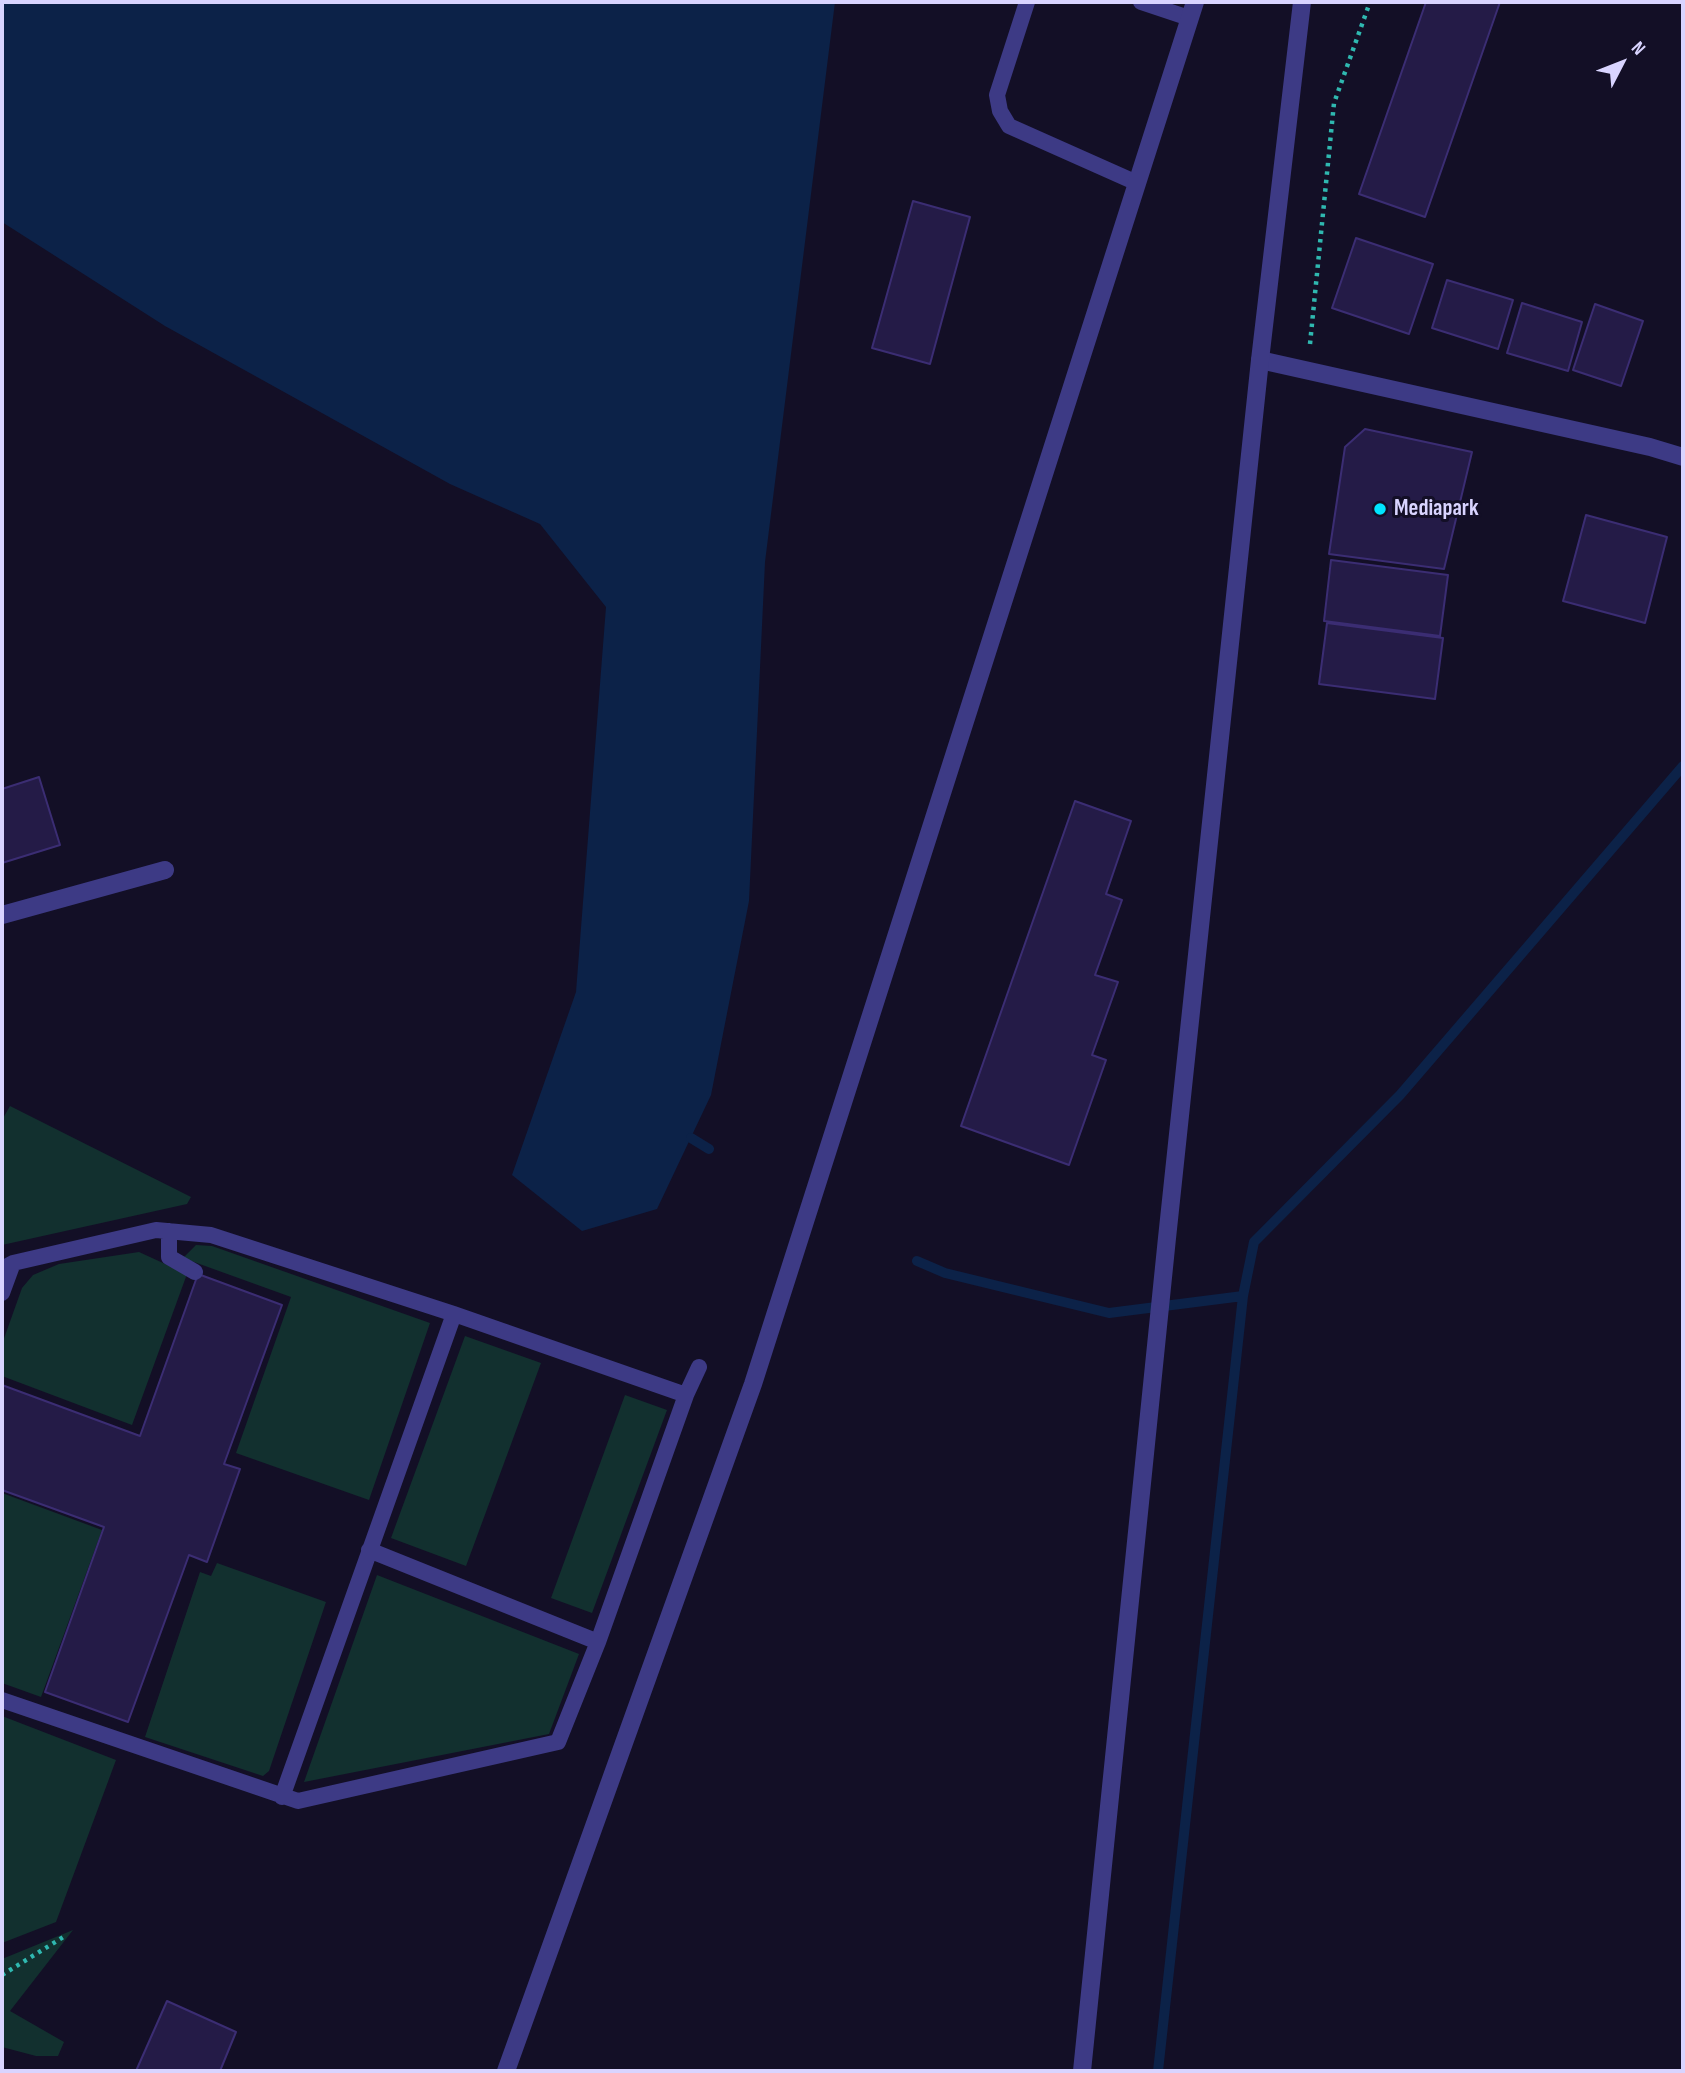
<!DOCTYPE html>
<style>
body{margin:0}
#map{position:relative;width:1685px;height:2073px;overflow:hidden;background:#130f26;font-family:"Sofia Sans Condensed",sans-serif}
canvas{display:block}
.frame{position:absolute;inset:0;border:4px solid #d9d4ff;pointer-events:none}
.north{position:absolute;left:1587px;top:28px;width:70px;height:70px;-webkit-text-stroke:5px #130f26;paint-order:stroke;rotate:48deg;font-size:19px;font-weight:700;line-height:28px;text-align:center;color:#d9d4ff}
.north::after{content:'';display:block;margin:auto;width:24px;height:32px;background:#d9d4ff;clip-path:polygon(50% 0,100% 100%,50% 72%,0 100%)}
</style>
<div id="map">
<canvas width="1685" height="2073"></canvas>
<div class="frame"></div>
<div class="north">N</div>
</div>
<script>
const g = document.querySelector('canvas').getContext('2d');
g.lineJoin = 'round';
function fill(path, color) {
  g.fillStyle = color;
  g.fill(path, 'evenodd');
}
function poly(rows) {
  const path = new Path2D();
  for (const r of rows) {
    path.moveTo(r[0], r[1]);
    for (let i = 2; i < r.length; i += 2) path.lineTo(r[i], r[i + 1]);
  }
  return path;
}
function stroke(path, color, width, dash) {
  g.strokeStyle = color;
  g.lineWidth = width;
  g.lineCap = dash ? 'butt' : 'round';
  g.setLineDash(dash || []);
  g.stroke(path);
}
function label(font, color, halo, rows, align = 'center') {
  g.font = font + ' "Sofia Sans Condensed",sans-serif';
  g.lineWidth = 6;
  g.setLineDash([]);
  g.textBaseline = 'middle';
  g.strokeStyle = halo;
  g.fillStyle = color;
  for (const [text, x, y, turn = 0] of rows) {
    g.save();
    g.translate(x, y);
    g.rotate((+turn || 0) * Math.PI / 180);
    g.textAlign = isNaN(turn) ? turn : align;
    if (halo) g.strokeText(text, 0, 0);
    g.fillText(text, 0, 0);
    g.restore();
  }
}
fill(poly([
 [10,1106,191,1197,187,1204,2,1245,2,1120],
 [196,1245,212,1246,430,1323,369,1500,236,1453,291,1297,183,1258],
 [139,1252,187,1274,132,1425,2,1376,2,1344,22,1288,33,1275,59,1264],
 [465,1336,541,1363,466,1566,391,1538],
 [625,1395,667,1410,592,1613,551,1598],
 [2,1493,102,1530,41,1697,2,1683],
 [217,1563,326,1602,269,1771,263,1776,145,1737,200,1572,211,1576],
 [377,1575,579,1654,549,1734,304,1782],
 [2,1716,116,1760,56,1922,2,1943],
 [73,1930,10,2011,64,2042,58,2056,36,2056,2,2047,2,1959]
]), '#12302f');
fill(poly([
 [2,2,835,2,765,562,749,901,711,1095,657,1209,582,1231,512,1175,576,992,606,607,540,524,450,484,165,326,2,222]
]), '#0c2248');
stroke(poly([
 [691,1138,709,1149],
 [917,1261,945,1273,1109,1313,1243,1296],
 [1158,2071,1243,1296,1254,1242,1400,1095,1683,766]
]), '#0c2248', 10);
const building = poly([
 [1426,2,1500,2,1425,217,1359,194,1426,2],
 [913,201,970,217,930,364,872,348,913,201],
 [1356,238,1433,264,1409,334,1332,308,1356,238],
 [1447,280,1513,300,1498,349,1432,328,1447,280],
 [1522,303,1582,322,1568,371,1507,353,1522,303],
 [1595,304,1643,321,1621,386,1573,370,1595,304],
 [1365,429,1472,452,1444,569,1329,554,1345,447,1365,429],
 [1586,515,1667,537,1645,623,1563,601,1586,515],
 [1331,560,1448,575,1440,636,1324,621,1331,560],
 [1327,623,1443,638,1435,699,1319,684,1327,623],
 [39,777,60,845,2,863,2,789,39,777],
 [1075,801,1131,821,1106,894,1122,900,1095,975,1118,982,1092,1055,1106,1060,1069,1165,961,1126,1075,801],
 [198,1274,282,1305,224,1464,240,1469,207,1562,189,1555,128,1722,45,1692,104,1527,2,1490,2,1385,140,1436,198,1274],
 [167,2001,236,2032,220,2071,136,2071,167,2001]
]);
fill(building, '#241b47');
stroke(building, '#3b2d73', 2);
stroke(poly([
 [1310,344,1334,103,1370,2],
 [2,1975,65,1936]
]), '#2fb8b0', 4.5, [3.5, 5]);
stroke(poly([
 [1027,2,997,95,1000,111,1009,126,1137,183],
 [1141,2,1189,18],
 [169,1231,169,1257,195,1272],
 [2,1269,13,1263,156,1230,211,1235,454,1314,686,1395],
 [2,1293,13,1263],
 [369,1550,598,1642],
 [2,1700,298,1801,558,1742,598,1642,686,1395,699,1367],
 [282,1797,454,1314]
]), '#3d3a85', 16);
stroke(poly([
 [1260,360,1650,447,1683,457],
 [2,915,165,870]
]), '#3d3a85', 18);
stroke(poly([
 [506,2071,753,1384,1195,2],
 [1082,2071,1167,1238,1260,360,1302,2]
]), '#3d3a85', 18);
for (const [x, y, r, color] of [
 [1380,509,7,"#00e5ff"]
]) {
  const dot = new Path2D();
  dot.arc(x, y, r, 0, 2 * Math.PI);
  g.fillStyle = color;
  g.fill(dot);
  stroke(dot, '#130f26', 2.5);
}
label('bold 23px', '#d9d4ff', '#130f26', [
 ["Mediapark",1394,509]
], 'left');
</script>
